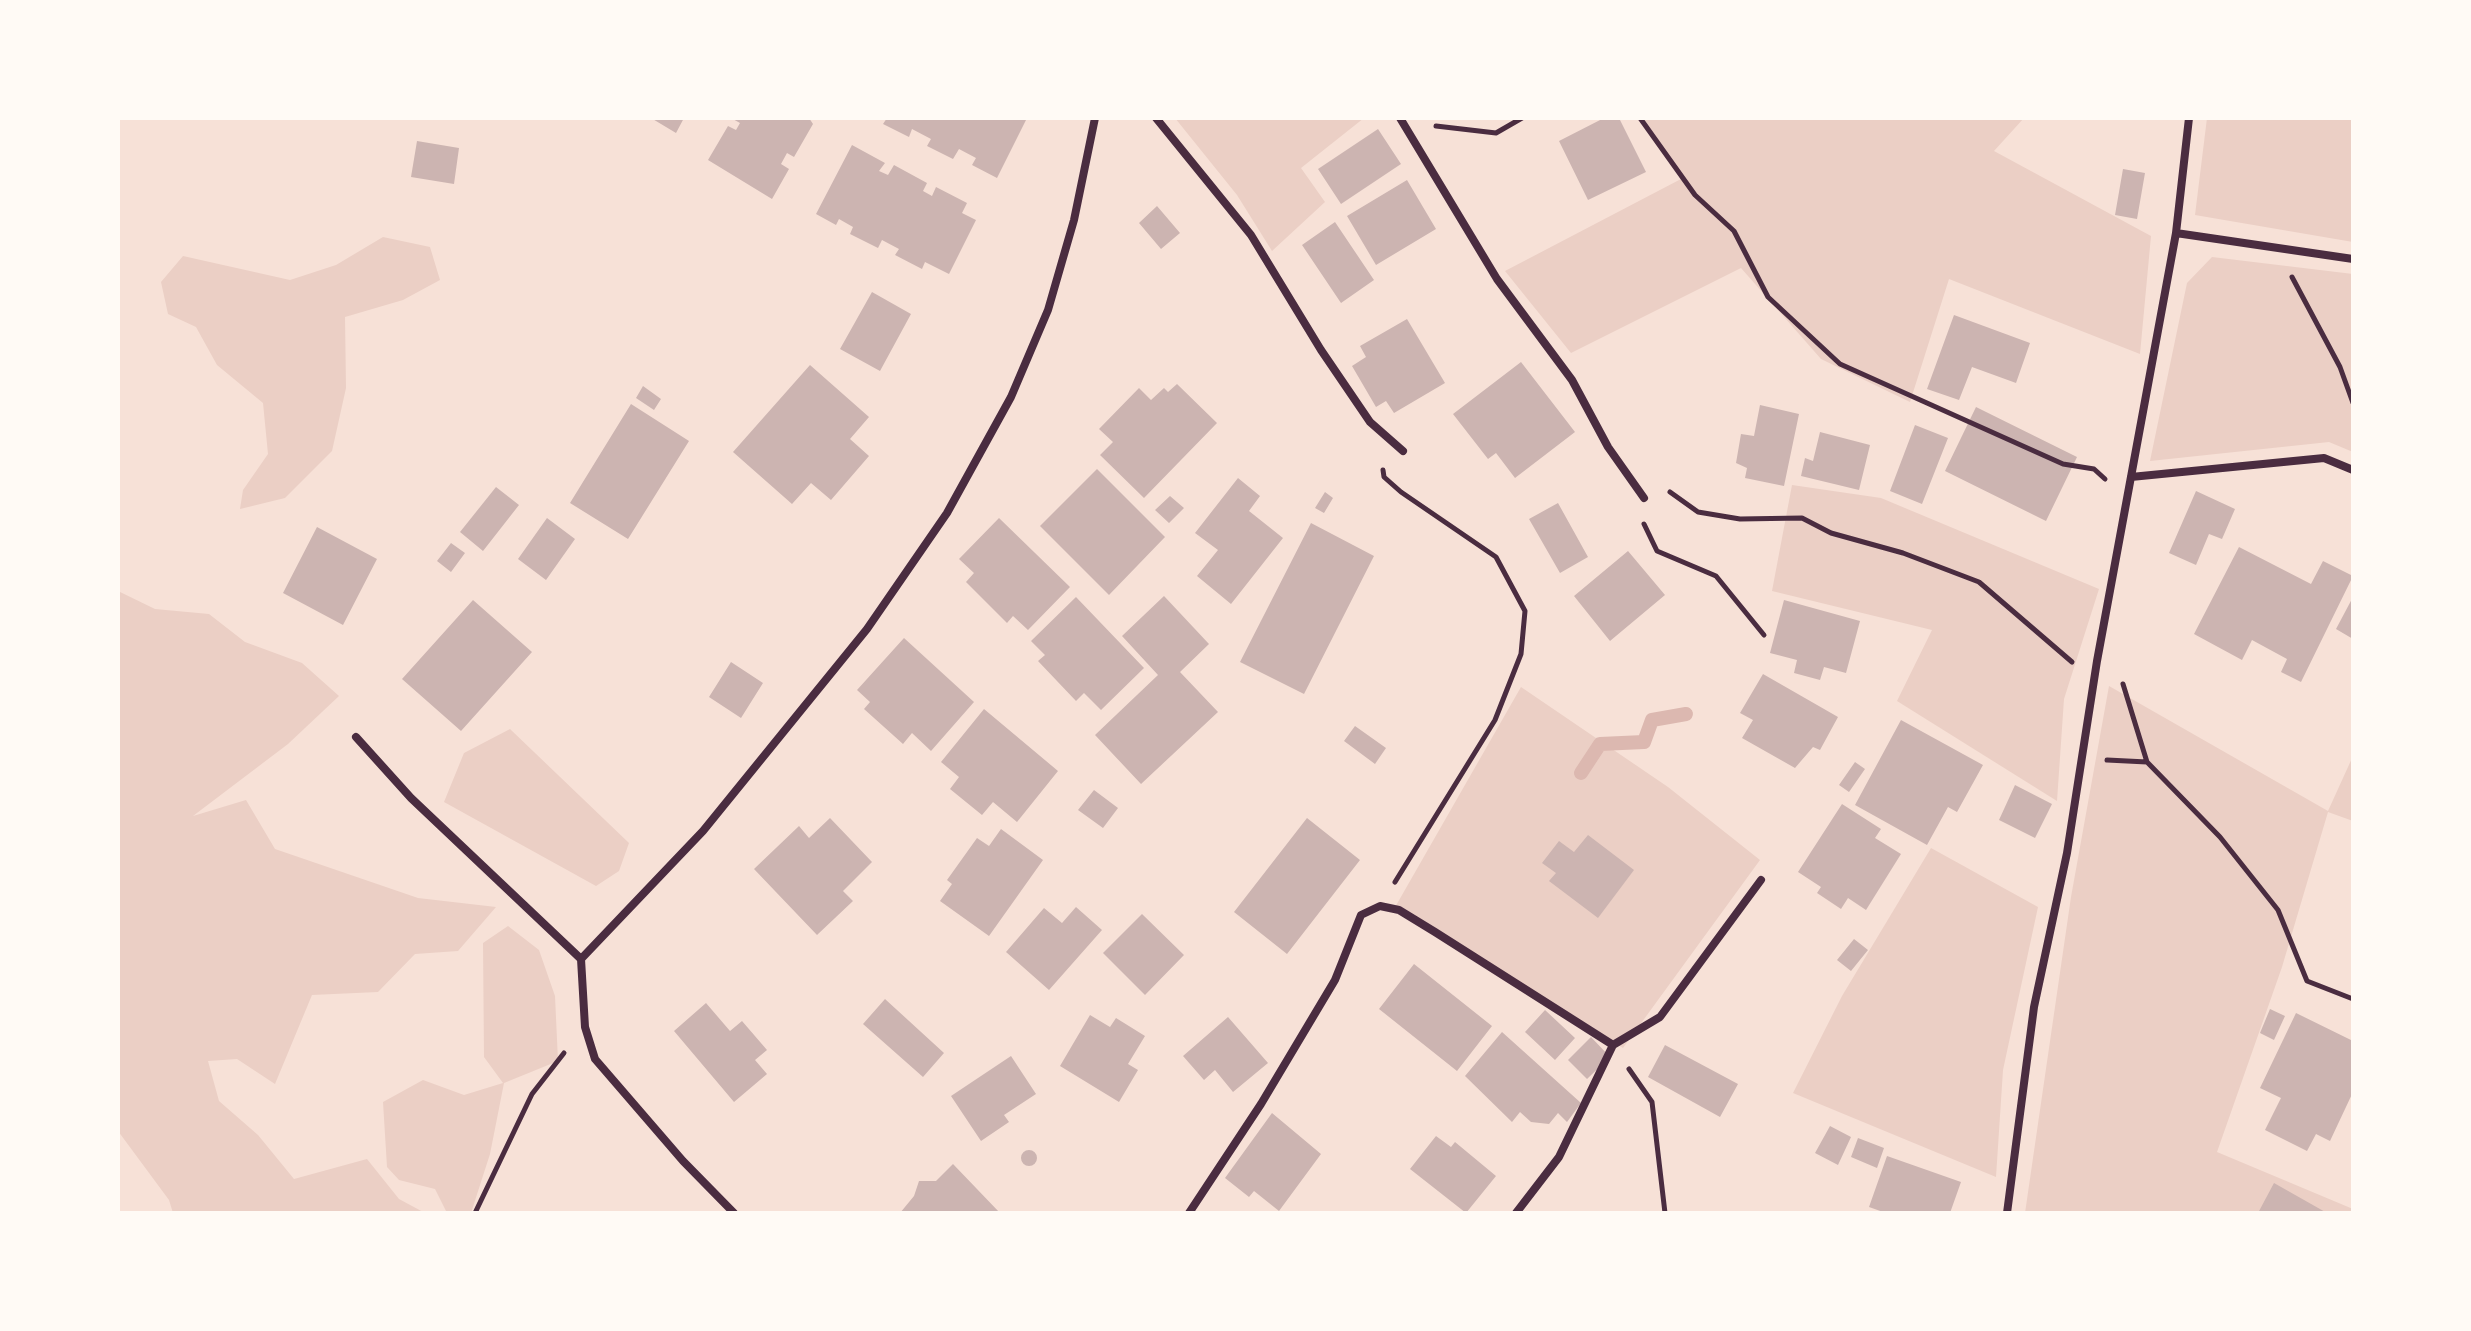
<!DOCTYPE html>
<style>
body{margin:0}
#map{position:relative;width:2471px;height:1331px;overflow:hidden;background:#f7e1d7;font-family:"Times New Roman",serif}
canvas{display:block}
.frame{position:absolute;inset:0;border:120px solid #fffaf5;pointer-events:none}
</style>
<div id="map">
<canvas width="2471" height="1331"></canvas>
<div class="frame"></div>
</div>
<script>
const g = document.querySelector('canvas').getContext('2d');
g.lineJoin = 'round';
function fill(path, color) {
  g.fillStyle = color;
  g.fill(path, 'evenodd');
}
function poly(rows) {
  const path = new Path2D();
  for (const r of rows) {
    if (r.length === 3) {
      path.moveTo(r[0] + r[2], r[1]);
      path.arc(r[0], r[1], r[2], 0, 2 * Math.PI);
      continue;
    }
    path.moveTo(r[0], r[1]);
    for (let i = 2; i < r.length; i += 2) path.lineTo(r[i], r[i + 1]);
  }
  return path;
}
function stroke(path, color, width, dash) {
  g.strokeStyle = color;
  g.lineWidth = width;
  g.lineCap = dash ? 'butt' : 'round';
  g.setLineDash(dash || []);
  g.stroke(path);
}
fill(poly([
 [1175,118,1364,118,1301,168,1325,202,1272,251,1237,195],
 [1640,118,2024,118,1994,151,2151,236,2140,354,1949,279,1910,402,1821,359,1741,268,1571,353,1505,271,1681,179],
 [2207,118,2353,118,2353,242,2195,215],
 [383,237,430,247,440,280,403,300,345,317,346,388,332,451,285,498,240,509,243,490,268,454,263,403,217,365,196,327,168,314,161,282,183,256,290,280,336,265],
 [2212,257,2353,274,2353,452,2329,442,2150,461,2187,283],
 [1792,485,1881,498,2099,589,2064,699,2057,801,1897,701,1932,630,1772,591],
 [118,591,155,609,209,614,245,642,302,663,339,696,288,744,193,816,246,800,275,849,418,898,496,907,458,951,415,954,378,992,312,995,275,1084,237,1059,208,1061,219,1101,258,1135,294,1179,367,1159,399,1199,425,1213,173,1213,169,1200,118,1131],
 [2109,686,2328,811,2353,756,2353,821,2328,812,2282,967,2217,1152,2353,1209,2353,1213,2025,1213,2071,897],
 [1521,687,1668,787,1760,860,1623,1048,1394,909],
 [510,729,629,843,619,871,596,886,444,802,464,753],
 [1931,848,2038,907,2003,1070,1996,1177,1793,1093,1842,996],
 [508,926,539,950,555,996,558,1061,504,1083,490,1154,471,1213,447,1213,435,1189,399,1180,387,1167,383,1102,423,1080,464,1095,503,1083,484,1057,483,943]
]), '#ebcfc5');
stroke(poly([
 [1581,773,1600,744,1644,742,1652,720,1686,714]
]), '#dcb8b0', 14);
fill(poly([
 [651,118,684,118,676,133],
 [731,118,809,118,813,124,794,157,787,153,781,164,789,169,772,199,708,160,728,126,736,130,740,123],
 [887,118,1027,118,997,178,972,165,976,158,959,149,953,159,927,146,931,139,912,129,909,137,883,124],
 [1604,118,1619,118,1646,172,1588,200,1559,141],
 [1378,129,1401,164,1341,204,1318,169],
 [417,141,459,148,454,184,411,177],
 [852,145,885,163,879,171,888,175,894,165,927,183,923,191,932,196,936,187,967,203,962,213,976,220,949,274,925,262,922,269,895,255,899,249,882,240,878,248,850,234,853,227,839,219,836,225,816,214],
 [2123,169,2145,173,2137,219,2115,215],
 [1407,180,1436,229,1376,265,1347,216],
 [1157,206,1180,233,1161,249,1139,223],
 [1335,222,1374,280,1341,303,1302,245],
 [872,292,911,314,880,371,840,349],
 [1954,315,2030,343,2016,383,1972,367,1959,400,1927,389],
 [1407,319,1445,383,1394,413,1386,401,1376,407,1352,366,1366,357,1360,346],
 [1521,362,1575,432,1515,478,1496,453,1488,459,1453,414],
 [810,365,869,417,850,439,869,456,831,500,811,483,792,504,733,452],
 [1177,384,1217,423,1144,498,1100,455,1113,442,1099,429,1139,388,1151,400,1164,388,1168,392],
 [643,386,661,399,654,410,636,398],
 [631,404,689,441,628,539,570,503],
 [1760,405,1799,414,1784,486,1745,478,1747,468,1736,463,1741,434,1754,436],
 [1976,407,2077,457,2046,521,1945,471],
 [1915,425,1948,438,1922,504,1890,491],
 [1820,432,1870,445,1859,490,1801,476,1805,458,1813,461],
 [1097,469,1165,537,1109,595,1040,526],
 [1238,478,1260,496,1249,511,1283,538,1231,604,1197,576,1218,550,1195,533],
 [496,487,519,505,483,551,460,532],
 [2196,491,2235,509,2222,539,2209,534,2196,565,2169,553],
 [1325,492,1333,498,1324,513,1315,508],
 [1170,496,1184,508,1169,523,1155,510],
 [1558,503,1588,557,1560,573,1529,519],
 [547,518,575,539,546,580,518,559],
 [999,518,1070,587,1028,630,1013,616,1007,623,966,582,974,573,959,559],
 [1311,523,1374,556,1304,694,1240,662],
 [317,527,377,559,343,625,283,593],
 [451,543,465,553,451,572,437,561],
 [2239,547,2311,584,2323,561,2353,576,2301,682,2281,672,2287,659,2252,640,2242,660,2194,634],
 [1628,551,1665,595,1610,641,1574,596],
 [1164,596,1209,644,1180,672,1218,712,1141,784,1095,735,1158,675,1122,636],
 [1076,597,1144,668,1101,710,1084,693,1076,701,1038,661,1045,655,1031,641],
 [2353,597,2353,639,2336,629],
 [473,600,532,652,461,731,402,679],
 [1784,600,1860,621,1846,673,1824,667,1820,680,1794,673,1797,660,1770,653],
 [904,638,974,702,931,751,912,733,903,744,864,709,870,702,857,690],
 [731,662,763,683,741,718,709,697],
 [1763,674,1838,717,1820,750,1813,747,1795,768,1742,738,1753,720,1740,713],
 [984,709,1058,771,1017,822,993,802,982,815,950,789,959,777,941,762],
 [1901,720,1983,765,1957,812,1948,807,1927,845,1855,805],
 [1355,726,1386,748,1375,764,1344,741],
 [1855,762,1865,769,1849,792,1839,785],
 [2015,785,2052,804,2035,838,1999,820],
 [1094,790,1118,808,1103,828,1078,810],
 [1842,804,1881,829,1875,838,1901,854,1866,910,1848,898,1841,909,1817,893,1821,887,1798,872],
 [830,818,872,862,843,891,853,901,817,935,754,869,799,826,809,838],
 [1307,818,1360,860,1287,954,1234,912],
 [1001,829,1043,860,989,936,940,901,952,884,947,880,977,838,989,846],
 [1588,835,1634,870,1598,918,1549,881,1556,873,1542,863,1559,841,1574,852],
 [1076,907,1102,930,1049,990,1006,952,1044,908,1062,923],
 [1142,914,1184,955,1145,995,1103,953],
 [1854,939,1868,950,1851,971,1837,960],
 [1414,964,1492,1026,1457,1071,1379,1009],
 [885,999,944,1053,923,1077,863,1024],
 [706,1003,730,1031,742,1021,767,1050,755,1060,767,1074,734,1102,674,1031],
 [2270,1009,2285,1016,2274,1040,2260,1033],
 [1545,1010,1575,1038,1555,1060,1525,1032],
 [2296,1013,2353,1041,2353,1092,2330,1141,2316,1134,2307,1151,2265,1130,2281,1098,2260,1088],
 [1090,1015,1110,1027,1116,1018,1145,1036,1128,1064,1138,1070,1119,1102,1060,1066],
 [1228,1017,1268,1063,1233,1092,1215,1070,1204,1080,1183,1056],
 [1502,1032,1581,1103,1567,1122,1558,1113,1549,1124,1531,1122,1520,1112,1512,1122,1465,1076],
 [1591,1037,1610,1057,1587,1079,1568,1060],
 [1665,1045,1738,1084,1720,1117,1648,1077],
 [1011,1056,1036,1094,1004,1115,1009,1122,981,1141,951,1096],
 [1272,1113,1321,1154,1279,1211,1254,1191,1249,1197,1225,1178],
 [1830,1126,1851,1137,1838,1165,1815,1153],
 [1436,1136,1451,1147,1455,1142,1496,1176,1466,1213,1410,1169],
 [1858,1138,1884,1148,1877,1168,1851,1157],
 [1029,1158,8],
 [1887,1156,1961,1182,1950,1213,1886,1213,1869,1207],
 [953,1164,1000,1213,900,1213,914,1196,919,1181,936,1181],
 [2274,1183,2327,1213,2258,1213]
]), '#ccb4b1');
stroke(poly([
 [1640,118,1695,195,1734,231,1768,297,1840,364,2063,464,2094,469,2105,479],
 [1436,126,1496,133,1522,118],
 [2292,277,2340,367,2353,403],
 [1383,470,1384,477,1401,492,1496,557,1525,611,1521,654,1495,720,1395,882],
 [1670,492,1698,512,1740,519,1802,518,1831,533,1903,553,1979,582,2072,662],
 [1644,524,1657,551,1716,576,1764,635],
 [2123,684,2147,762],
 [2107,760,2147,762,2220,837,2278,910,2307,981,2353,999],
 [1629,1069,1652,1102,1665,1213],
 [475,1213,532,1094,564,1053]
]), '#4a2c40', 5);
stroke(poly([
 [1156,118,1251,235,1321,350,1370,422,1403,451],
 [1400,118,1497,279,1572,380,1608,447,1644,498],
 [2176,233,2353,259],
 [2131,477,2324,458,2353,470],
 [356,737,411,798,581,959,585,1027,595,1059,683,1161,734,1213],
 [581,959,703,831,867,629,947,513,1011,397,1048,310,1074,220,1095,118],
 [1189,1213,1261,1104,1335,980,1361,915,1380,906,1399,910,1435,932,1613,1045],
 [1516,1213,1559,1157,1613,1045,1660,1017,1761,880],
 [2007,1213,2034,1007,2067,853,2097,661,2176,233,2189,118]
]), '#4a2c40', 8);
</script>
